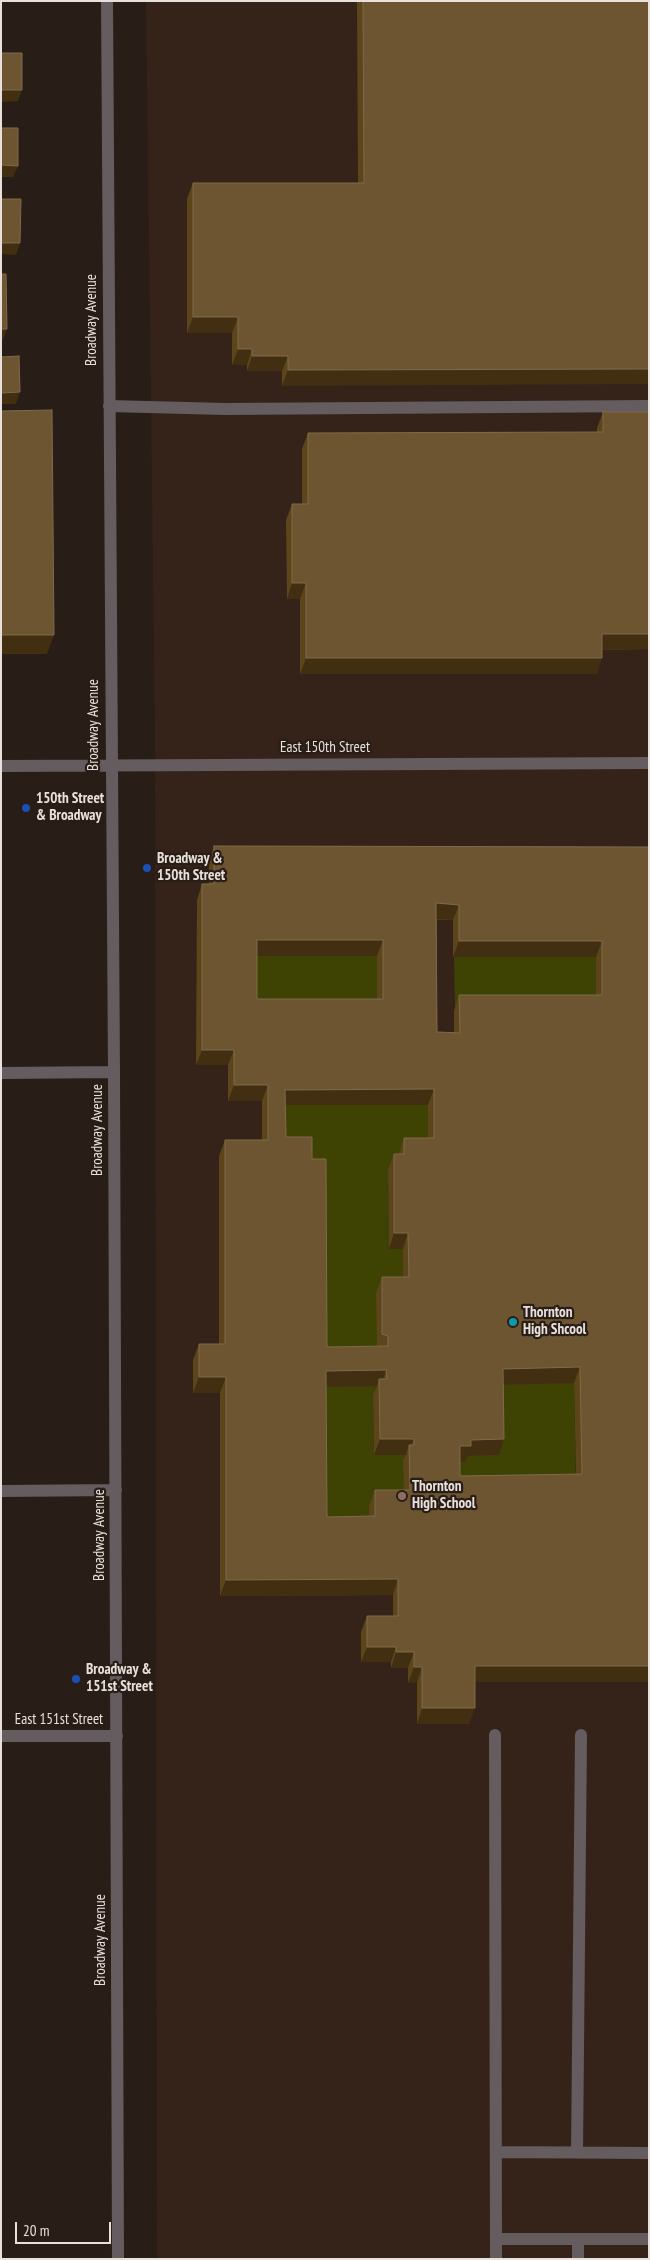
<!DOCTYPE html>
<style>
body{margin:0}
#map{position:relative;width:650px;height:2260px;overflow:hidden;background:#291d17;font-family:"PT Sans Narrow",sans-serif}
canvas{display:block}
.frame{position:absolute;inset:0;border:2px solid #e8e0db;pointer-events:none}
.scale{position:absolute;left:15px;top:2222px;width:96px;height:22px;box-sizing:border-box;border:2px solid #e8e0db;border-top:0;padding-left:6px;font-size:15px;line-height:18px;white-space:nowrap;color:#e8e0db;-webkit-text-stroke:4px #291d17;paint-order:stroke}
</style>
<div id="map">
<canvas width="650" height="2260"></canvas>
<div class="frame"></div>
<div class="scale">20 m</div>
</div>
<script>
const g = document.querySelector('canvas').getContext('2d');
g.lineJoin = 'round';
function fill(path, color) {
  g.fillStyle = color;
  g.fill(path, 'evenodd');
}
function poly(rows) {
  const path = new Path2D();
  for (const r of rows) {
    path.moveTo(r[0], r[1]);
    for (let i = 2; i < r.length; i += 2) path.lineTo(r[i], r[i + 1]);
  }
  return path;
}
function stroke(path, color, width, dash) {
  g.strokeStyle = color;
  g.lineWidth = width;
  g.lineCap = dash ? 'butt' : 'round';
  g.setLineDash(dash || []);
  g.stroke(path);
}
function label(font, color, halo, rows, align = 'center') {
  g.font = font + ' "PT Sans Narrow",sans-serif';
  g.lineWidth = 4.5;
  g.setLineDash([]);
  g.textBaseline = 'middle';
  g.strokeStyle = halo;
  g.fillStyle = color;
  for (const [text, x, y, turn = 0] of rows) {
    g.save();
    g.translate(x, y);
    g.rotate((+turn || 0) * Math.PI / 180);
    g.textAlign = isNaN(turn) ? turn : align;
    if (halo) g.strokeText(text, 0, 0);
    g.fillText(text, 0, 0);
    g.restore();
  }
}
fill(poly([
 [146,1,649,1,649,2259,157,2259,155,732]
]), '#352319');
fill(poly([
 [251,956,377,956,377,1015,251,1015],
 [454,957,596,957,597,1011,455,1011],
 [279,1105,428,1105,428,1154,388,1170,389,1249,403,1249,403,1293,377,1350,321,1363,280,1153],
 [574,1383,576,1490,455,1492,454,1462,465,1456,497,1385],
 [381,1386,373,1395,374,1455,408,1455,404,1506,369,1532,321,1533,320,1387]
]), '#3e4304');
stroke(poly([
 [107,1,114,1072,118,2259],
 [109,406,225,409,649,406],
 [1,766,649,763],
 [1,1073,114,1072],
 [1,1491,116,1490],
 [495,1735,496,2259],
 [1,1736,117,1736],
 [496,2152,649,2153],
 [577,2153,581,1735],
 [496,2239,649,2239],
 [578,2259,578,2239]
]), '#645c5e', 12);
fill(poly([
 [357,1,649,1,282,386,282,371,247,371,247,365,232,365,232,333,187,333,187,199,193,183,358,183],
 [603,412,649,412,649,649,602,650,597,674,300,674,300,599,287,599,286,520,292,504,302,504,302,449,308,433,597,432,597,428],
 [214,846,649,847,649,1682,475,1682,469,1724,417,1724,417,1683,408,1683,408,1668,391,1668,391,1662,361,1662,361,1632,367,1616,393,1616,393,1595,220,1596,220,1393,193,1393,193,1360,199,1344,219,1344,219,1156,225,1140,262,1140,262,1101,228,1101,228,1065,196,1065,197,900,202,884,209,884,209,862],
 [437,920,453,920,453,957,596,957,596,995,459,995,454,1011,454,1033,437,1032],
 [257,956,377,956,377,999,257,999],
 [285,1105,428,1105,428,1138,404,1138,399,1154,394,1154,388,1170,389,1249,403,1249,403,1277,382,1277,376,1293,377,1347,327,1347,312,1159,286,1137],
 [574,1383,576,1474,460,1476,460,1462,465,1462,468,1456,499,1455,504,1385],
 [377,1386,373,1395,374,1455,406,1455,403,1460,404,1490,375,1490,369,1506,369,1517,327,1517,326,1387]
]), '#5c451b');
fill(poly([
 [1,90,22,90,18,101,1,102],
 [1,165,18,166,13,177,1,177],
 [1,243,20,243,16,255,1,254],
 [193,317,238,317,232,333,187,333],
 [1,329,7,329,3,340,1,340],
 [238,349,252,349,247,365,232,365],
 [252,356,288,356,282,371,247,371],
 [649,369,649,384,282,386,288,370],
 [20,392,16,404,1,404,1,393],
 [292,583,306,583,300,599,287,599],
 [602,634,649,634,649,649,597,650],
 [1,635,54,635,47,654,1,654],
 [306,658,602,658,597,674,300,674],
 [436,903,459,905,453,920,431,919],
 [257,940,383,940,377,956,251,956],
 [459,941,602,941,596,957,453,957],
 [202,1050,234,1050,228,1065,196,1065],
 [234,1085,268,1085,262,1101,228,1101],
 [434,1089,428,1105,279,1105,285,1090],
 [394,1233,408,1233,403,1249,389,1249],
 [580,1367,574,1383,497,1385,503,1369],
 [386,1370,381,1386,379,1379,377,1386,320,1387,326,1371],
 [199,1377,226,1377,220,1393,193,1393],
 [380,1439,414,1439,409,1450,409,1445,406,1455,374,1455],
 [504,1439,499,1455,468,1456,465,1462,454,1462,460,1446,471,1440],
 [398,1579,393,1595,220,1596,226,1580],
 [367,1647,396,1647,391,1662,361,1662],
 [396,1652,414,1652,408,1668,391,1668],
 [475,1666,649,1666,649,1682,469,1682],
 [414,1667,422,1667,417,1683,408,1683],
 [422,1708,475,1708,469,1724,417,1724]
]), '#422e11');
const building = poly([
 [363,1,649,1,649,369,288,370,288,356,252,356,252,349,238,349,238,317,193,317,193,183,364,183,363,1],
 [1,53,22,53,22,90,1,90,1,53],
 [1,128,18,128,18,166,1,165,1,128],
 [1,199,21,199,20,243,1,243,1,199],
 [1,274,6,274,7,329,1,329,1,274],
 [19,356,20,392,1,393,1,357,19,356],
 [52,410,54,635,1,635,1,411,52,410],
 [603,412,649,412,649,634,602,634,602,658,306,658,306,583,292,583,292,504,308,504,308,433,603,432,603,412],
 [214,846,649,847,649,1666,475,1666,475,1708,422,1708,422,1667,414,1667,414,1652,396,1652,396,1647,367,1647,367,1616,398,1616,398,1579,226,1580,226,1377,199,1377,199,1344,225,1344,225,1140,268,1140,268,1085,234,1085,234,1050,202,1050,202,884,214,884,214,846],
 [436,903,459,905,459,941,602,941,602,995,459,995,460,1033,437,1032,436,903],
 [257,940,383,940,383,999,257,999,257,940],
 [434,1089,434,1138,404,1138,404,1154,394,1154,394,1233,408,1233,409,1277,382,1277,382,1334,388,1336,388,1346,327,1347,326,1159,312,1159,312,1137,286,1137,285,1090,434,1089],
 [580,1367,582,1474,460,1476,460,1446,471,1446,471,1440,504,1439,503,1369,580,1367],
 [386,1370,387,1379,379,1379,380,1439,414,1439,414,1445,409,1445,410,1490,375,1490,375,1516,327,1517,326,1371,386,1370]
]);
fill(building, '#6c5530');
stroke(building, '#7f6b4b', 1);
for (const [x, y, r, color] of [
 [26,808,5,"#1a4fb4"],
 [147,868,5,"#1a4fb4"],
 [513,1322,5,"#0f9aa8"],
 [402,1496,5,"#8d6e63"],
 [76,1679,5,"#1a4fb4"]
]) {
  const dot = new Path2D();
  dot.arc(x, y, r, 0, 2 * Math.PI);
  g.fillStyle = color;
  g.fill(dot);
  stroke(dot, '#291d17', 2);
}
label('15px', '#e8e0db', '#291d17', [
 ["Broadway Avenue",92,320,-90],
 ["Broadway Avenue",94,725,-90],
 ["East 150th Street",325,748],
 ["Broadway Avenue",98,1130,-90],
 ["Broadway Avenue",100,1535,-90],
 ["East 151st Street",59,1720],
 ["Broadway Avenue",101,1940,-90]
]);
label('bold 15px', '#e8e0db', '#291d17', [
 ["150th Street",36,799],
 ["& Broadway",36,816],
 ["Broadway &",157,859],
 ["150th Street",157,876],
 ["Thornton",523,1313],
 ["High Shcool",523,1330],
 ["Thornton",412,1487],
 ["High School",412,1504],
 ["Broadway &",86,1670],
 ["151st Street",86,1687]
], 'left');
</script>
